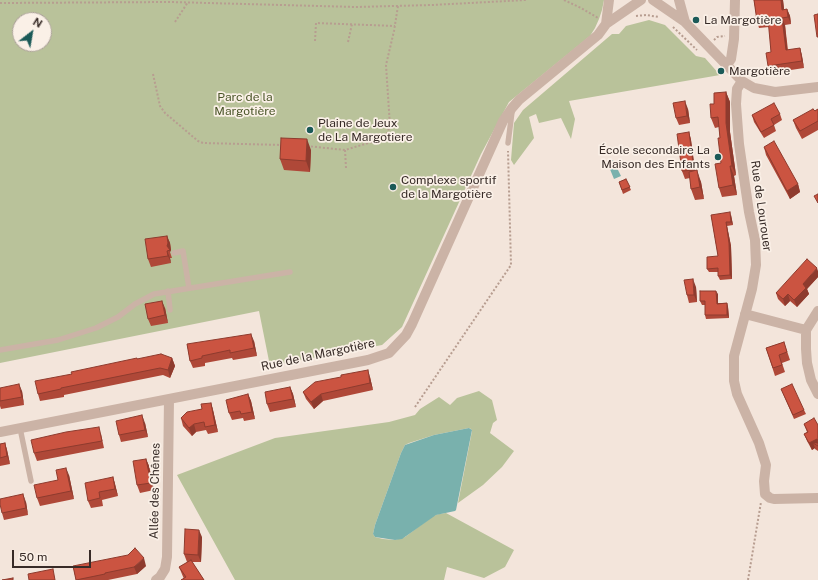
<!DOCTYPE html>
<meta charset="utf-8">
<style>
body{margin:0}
#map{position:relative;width:818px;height:580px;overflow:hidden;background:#f3e5db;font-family:"Public Sans",sans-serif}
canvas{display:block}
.north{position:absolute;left:12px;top:12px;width:40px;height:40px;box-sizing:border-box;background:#faf0e7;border:1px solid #aca19a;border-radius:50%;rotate:31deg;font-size:11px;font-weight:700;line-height:16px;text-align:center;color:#372b27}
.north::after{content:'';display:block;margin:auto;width:14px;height:18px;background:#1b5a58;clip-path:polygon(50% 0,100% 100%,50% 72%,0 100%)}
.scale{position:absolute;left:12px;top:550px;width:79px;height:18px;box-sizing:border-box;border:2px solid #372b27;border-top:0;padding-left:5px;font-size:12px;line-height:14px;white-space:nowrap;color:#372b27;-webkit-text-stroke:3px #faf0e7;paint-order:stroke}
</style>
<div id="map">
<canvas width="818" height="580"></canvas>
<div class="north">N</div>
<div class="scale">50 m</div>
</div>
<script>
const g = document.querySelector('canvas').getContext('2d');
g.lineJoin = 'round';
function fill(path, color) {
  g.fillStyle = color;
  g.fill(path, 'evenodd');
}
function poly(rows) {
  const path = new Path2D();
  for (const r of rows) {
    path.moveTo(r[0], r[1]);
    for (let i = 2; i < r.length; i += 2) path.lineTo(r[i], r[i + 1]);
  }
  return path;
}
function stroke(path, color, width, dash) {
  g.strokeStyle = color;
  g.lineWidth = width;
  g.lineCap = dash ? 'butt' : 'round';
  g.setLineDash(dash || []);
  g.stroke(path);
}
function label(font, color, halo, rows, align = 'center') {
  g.font = font + ' "Public Sans",sans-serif';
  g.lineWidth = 3.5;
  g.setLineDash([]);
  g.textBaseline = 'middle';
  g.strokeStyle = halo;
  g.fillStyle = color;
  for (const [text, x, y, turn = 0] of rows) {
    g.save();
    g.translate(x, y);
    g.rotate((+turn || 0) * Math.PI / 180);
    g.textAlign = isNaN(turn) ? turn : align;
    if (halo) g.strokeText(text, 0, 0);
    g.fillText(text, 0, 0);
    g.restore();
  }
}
fill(poly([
 [0,0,604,0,602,10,599,19,595,28,590,36,509,102,481,154,402,327,382,345,275,365,274,361,269,361,259,311,0,363],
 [20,20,44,20,44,44,20,44],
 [649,20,665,25,696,56,705,58,720,75,569,101,575,119,571,139,561,118,539,123,536,114,529,117,534,138,514,165,511,160,514,123,523,110,612,34,619,34,626,26],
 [479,391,492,400,497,420,493,423,490,433,514,451,502,467,483,485,458,503,472,431,471,429,469,428,434,435,409,443,405,445,401,453,375,525,373,534,375,537,383,539,395,540,405,537,433,516,439,514,446,513,514,550,505,567,484,578,447,567,444,580,235,580,177,475,275,438,389,422,415,415,420,409,439,397,450,405,457,398]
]), '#b9c29a');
fill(poly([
 [613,160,621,176,614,179,607,162],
 [469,428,472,430,456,510,455,511,436,515,402,539,395,540,375,537,373,534,375,525,401,453,405,445,434,435]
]), '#79b1ad');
stroke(poly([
 [564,0,581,8,598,18],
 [0,3,171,2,356,7,432,5,526,0],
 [636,16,646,15,659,17],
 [175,22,188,2],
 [673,27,697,50],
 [714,40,717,37,725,36],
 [315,41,316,23,395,26],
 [348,42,352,24],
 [153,74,160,106,165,113,198,141,203,143,282,145],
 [307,146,345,150],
 [346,168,345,150,385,138,390,126,386,65,394,31,398,6],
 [415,407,511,265,508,151],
 [748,580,761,502]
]), '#b79d90', 2, [2, 2]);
stroke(poly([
 [508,143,512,112],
 [174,253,183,251,189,288],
 [168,291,170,310],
 [0,350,58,340,96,328,118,317,135,304,154,294,290,272],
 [20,428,31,481]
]), '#cbb3a6', 5.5);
stroke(poly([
 [653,0,685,22,742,81,754,88,775,92,818,87],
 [679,0,685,22],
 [606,24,609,0],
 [727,65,731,59,734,39,735,0],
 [742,81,737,89,736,104,739,144,749,212,755,240,756,265,752,289,734,356,734,381,737,394,759,443,766,465,764,481,765,494,770,498,774,499,818,498],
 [818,311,806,330,806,349,807,363,811,380,818,394],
 [745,314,806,330],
 [0,432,368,360,389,353,406,335,412,324,503,121,512,108,519,100,598,35,606,24,641,0],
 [156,580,160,577,165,569,167,557,169,399]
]), '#cbb3a6', 10);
fill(poly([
 [754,0,783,0,784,10,787,9,790,16,791,24,785,25,788,50,800,48,802,56,804,68,771,73,768,66,771,52,769,27,759,28,757,21],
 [726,92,730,102,730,132,736,175,734,176,737,195,722,197,719,188,721,163,720,138,719,127,715,128,711,118,714,104],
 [688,109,690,123,679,125,676,118],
 [818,109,818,130,802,139,796,128,793,120],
 [780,114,782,120,774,125,776,131,764,138,754,122,752,115],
 [689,132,691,140,695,171,701,182,704,199,695,200,691,189,690,178,685,179,682,171],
 [764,147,798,184,800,192,790,199,766,155],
 [311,150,310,172,284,170,280,159],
 [626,179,631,190,623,194,619,182],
 [711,215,731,215,733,225,727,226,731,246,732,279,720,280,718,276,718,272,709,272,707,269,718,256],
 [167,236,170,243,171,250,170,252,172,258,170,258,171,263,151,267,148,259],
 [818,271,818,277,807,289,809,294,797,307,790,301,785,306,778,299,776,293],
 [696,287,697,302,689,303,687,295],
 [718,294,718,303,727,303,728,307,729,318,706,319,705,315,705,305,702,305,700,301],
 [165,308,168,323,151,326,148,319],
 [254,341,257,356,233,360,232,358,205,363,205,366,193,368,190,361,187,344],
 [784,342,790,360,782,363,785,372,775,376,766,348],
 [172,358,175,366,170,378,163,375,64,395,64,397,40,401,38,394,72,374,137,359],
 [370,377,373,390,323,401,314,409,306,399,303,392],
 [290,387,293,394,296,407,270,412,267,404],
 [0,388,22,391,24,405,1,409,0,406],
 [781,389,804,410,806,414,794,419],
 [248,394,251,401,255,419,244,421,243,418,232,420,229,413],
 [211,403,213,410,218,432,208,434,206,430,196,432,192,436,183,426,181,418,202,409],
 [145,423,148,437,121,442,119,435],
 [804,424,818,425,818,451,815,449,815,448,812,450,807,441,804,434,807,432],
 [101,434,104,448,37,461,34,453],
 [5,443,7,450,10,464,0,466,0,444],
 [146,459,149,466,154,490,140,493,137,485],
 [69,475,74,499,40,506,37,498,58,480],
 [113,477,115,484,118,496,102,500,103,506,91,508,88,501],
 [26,502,28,515,4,520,2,513],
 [202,537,201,562,192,562,204,580,184,579,179,567,188,562,187,562,184,554],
 [73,566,146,566,137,574,108,580,76,580]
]), '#af4838');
fill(poly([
 [781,0,783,0,785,17,782,10],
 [787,9,790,16,791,24,788,17],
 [782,18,785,25,788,58,786,50],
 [800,48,802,56,804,68,802,61],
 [726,92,730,102,730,132,736,175,732,166,726,123],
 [685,101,688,109,690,123,687,116],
 [689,132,691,140,696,177,694,170],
 [307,139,311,150,310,172,306,161],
 [730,166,734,176,737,195,733,185],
 [697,170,701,182,704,199,700,187],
 [798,184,800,192,790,199,787,191],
 [730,212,731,215,733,225,731,222],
 [726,222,727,226,731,246,732,279,730,275],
 [167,236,170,243,171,250,170,252,167,246],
 [167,251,170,258,171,263,168,256],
 [817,268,818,271,818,277,807,289,809,294,797,307,794,300,803,284],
 [693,279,696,287,697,302,694,295],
 [716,291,718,294,718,307,717,304],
 [788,294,790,301,785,306,783,299],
 [162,301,165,308,168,323,165,315],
 [727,303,728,307,729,318,727,315],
 [251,334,254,341,257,356,254,348],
 [172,358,175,366,170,378,168,370],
 [368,370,370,377,373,390,370,383],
 [19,384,22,391,24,405,22,397],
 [290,387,293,394,296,407,293,399],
 [248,394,251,401,255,419,252,412],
 [321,394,323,401,314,409,311,402],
 [211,403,213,410,218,432,215,425],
 [142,415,145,423,148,437,145,430],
 [194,424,196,432,192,436,189,428],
 [817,439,818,442,818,446,813,443,815,448,812,450,809,443],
 [5,443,7,450,10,464,7,456],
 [146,459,149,466,154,490,151,483],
 [66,468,69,475,74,499,71,491],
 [113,477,115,484,118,496,115,489],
 [23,494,26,502,28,515,26,508],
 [199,530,202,537,201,562,198,555],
 [144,558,146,566,137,574,134,567]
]), '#8e3b2e');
const building = poly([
 [754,0,781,0,782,10,787,9,788,17,782,18,786,50,800,48,802,61,768,66,766,53,771,52,768,19,757,21,754,0],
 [818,14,818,37,817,37,814,15,818,14],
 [726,92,726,123,732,166,730,166,733,185,719,188,715,164,721,163,718,138,720,138,718,117,711,118,710,104,714,104,714,93,726,92],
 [685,101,687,116,676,118,673,103,685,101],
 [774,103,780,114,771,119,774,125,761,132,752,115,774,103],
 [813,109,815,111,818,109,818,121,800,131,793,120,813,109],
 [689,132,694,170,682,171,677,134,689,132],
 [281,138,307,139,306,161,280,159,281,138],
 [774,141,798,184,787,191,764,147,774,141],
 [697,170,700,187,691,189,689,172,697,170],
 [626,179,630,187,622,190,619,182,626,179],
 [818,194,818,203,814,196,818,194],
 [730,212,731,222,726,222,729,243,730,275,718,276,718,268,707,269,707,257,718,256,711,215,730,212],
 [167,236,168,243,167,246,170,250,167,251,168,256,148,259,145,239,167,236],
 [807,259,817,268,803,284,806,288,794,300,788,294,783,299,776,293,807,259],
 [693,279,694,295,687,295,684,280,693,279],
 [700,291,716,291,717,304,727,303,727,315,705,315,705,301,700,301,700,291],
 [162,301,165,315,148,319,145,304,162,301],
 [251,334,254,348,230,353,230,350,202,356,202,358,190,361,187,344,251,334],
 [784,342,787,352,779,355,782,365,773,368,766,348,784,342],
 [161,354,172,358,168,370,160,368,61,388,61,389,38,394,35,381,72,374,71,372,137,358,137,359,161,354],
 [368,370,370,383,321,394,311,402,303,392,315,382,341,377,341,375,368,370],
 [19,384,22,397,0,401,0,388,19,384],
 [792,384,804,410,793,415,781,389,792,384],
 [290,387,293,399,267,404,265,392,290,387],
 [248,394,252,412,241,414,240,411,229,413,226,400,248,394],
 [211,403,215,425,205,427,204,422,194,424,189,428,181,418,187,412,202,409,201,404,211,403],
 [142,415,145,430,119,435,116,421,142,415],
 [814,418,818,425,818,441,817,439,809,443,804,434,808,432,804,424,814,418],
 [99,427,102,441,34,453,31,440,66,432,99,427],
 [5,443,7,456,0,458,0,444,5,443],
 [813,443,818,443,818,446,813,443],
 [146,459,151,483,137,485,133,461,146,459],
 [66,468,71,491,37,498,34,485,58,480,56,470,66,468],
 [113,477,115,489,99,492,100,498,88,501,85,483,113,477],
 [23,494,26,508,2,513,0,504,0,499,23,494],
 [185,529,199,530,198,555,184,554,185,529],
 [135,548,144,558,134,567,105,573,105,574,76,580,73,566,128,555,135,548],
 [191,560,204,580,181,580,186,577,179,567,191,560],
 [53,569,55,580,29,580,28,574,53,569],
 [13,578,13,580,2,580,13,578]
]);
fill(building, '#cb5441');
stroke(building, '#8e3b2e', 1);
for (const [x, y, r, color] of [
 [696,20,4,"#1b5a58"],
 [721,71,4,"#1b5a58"],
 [310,130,4,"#1b5a58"],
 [718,157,4,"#1b5a58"],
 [393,187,4,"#1b5a58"]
]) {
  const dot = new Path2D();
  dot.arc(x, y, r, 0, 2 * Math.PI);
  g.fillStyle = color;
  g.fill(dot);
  stroke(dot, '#faf0e7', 1.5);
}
label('12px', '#372b27', '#faf0e7', [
 ["La Margotière",704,20],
 ["Margotière",729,71],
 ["Plaine de Jeux",318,123],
 ["de La Margotiere",318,137],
 ["École secondaire La",710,150,"right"],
 ["Maison des Enfants",710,164,"right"],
 ["Complexe sportif",401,180],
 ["de la Margotière",401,194]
], 'left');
label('12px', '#4b562a', '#faf0e7', [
 ["Parc de la",245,97],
 ["Margotière",245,111]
]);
label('12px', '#372b27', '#faf0e7', [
 ["Rue de Lourouer",761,206,82],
 ["Rue de la Margotière",318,355,-12],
 ["Allée des Chênes",155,491,-89]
]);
</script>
